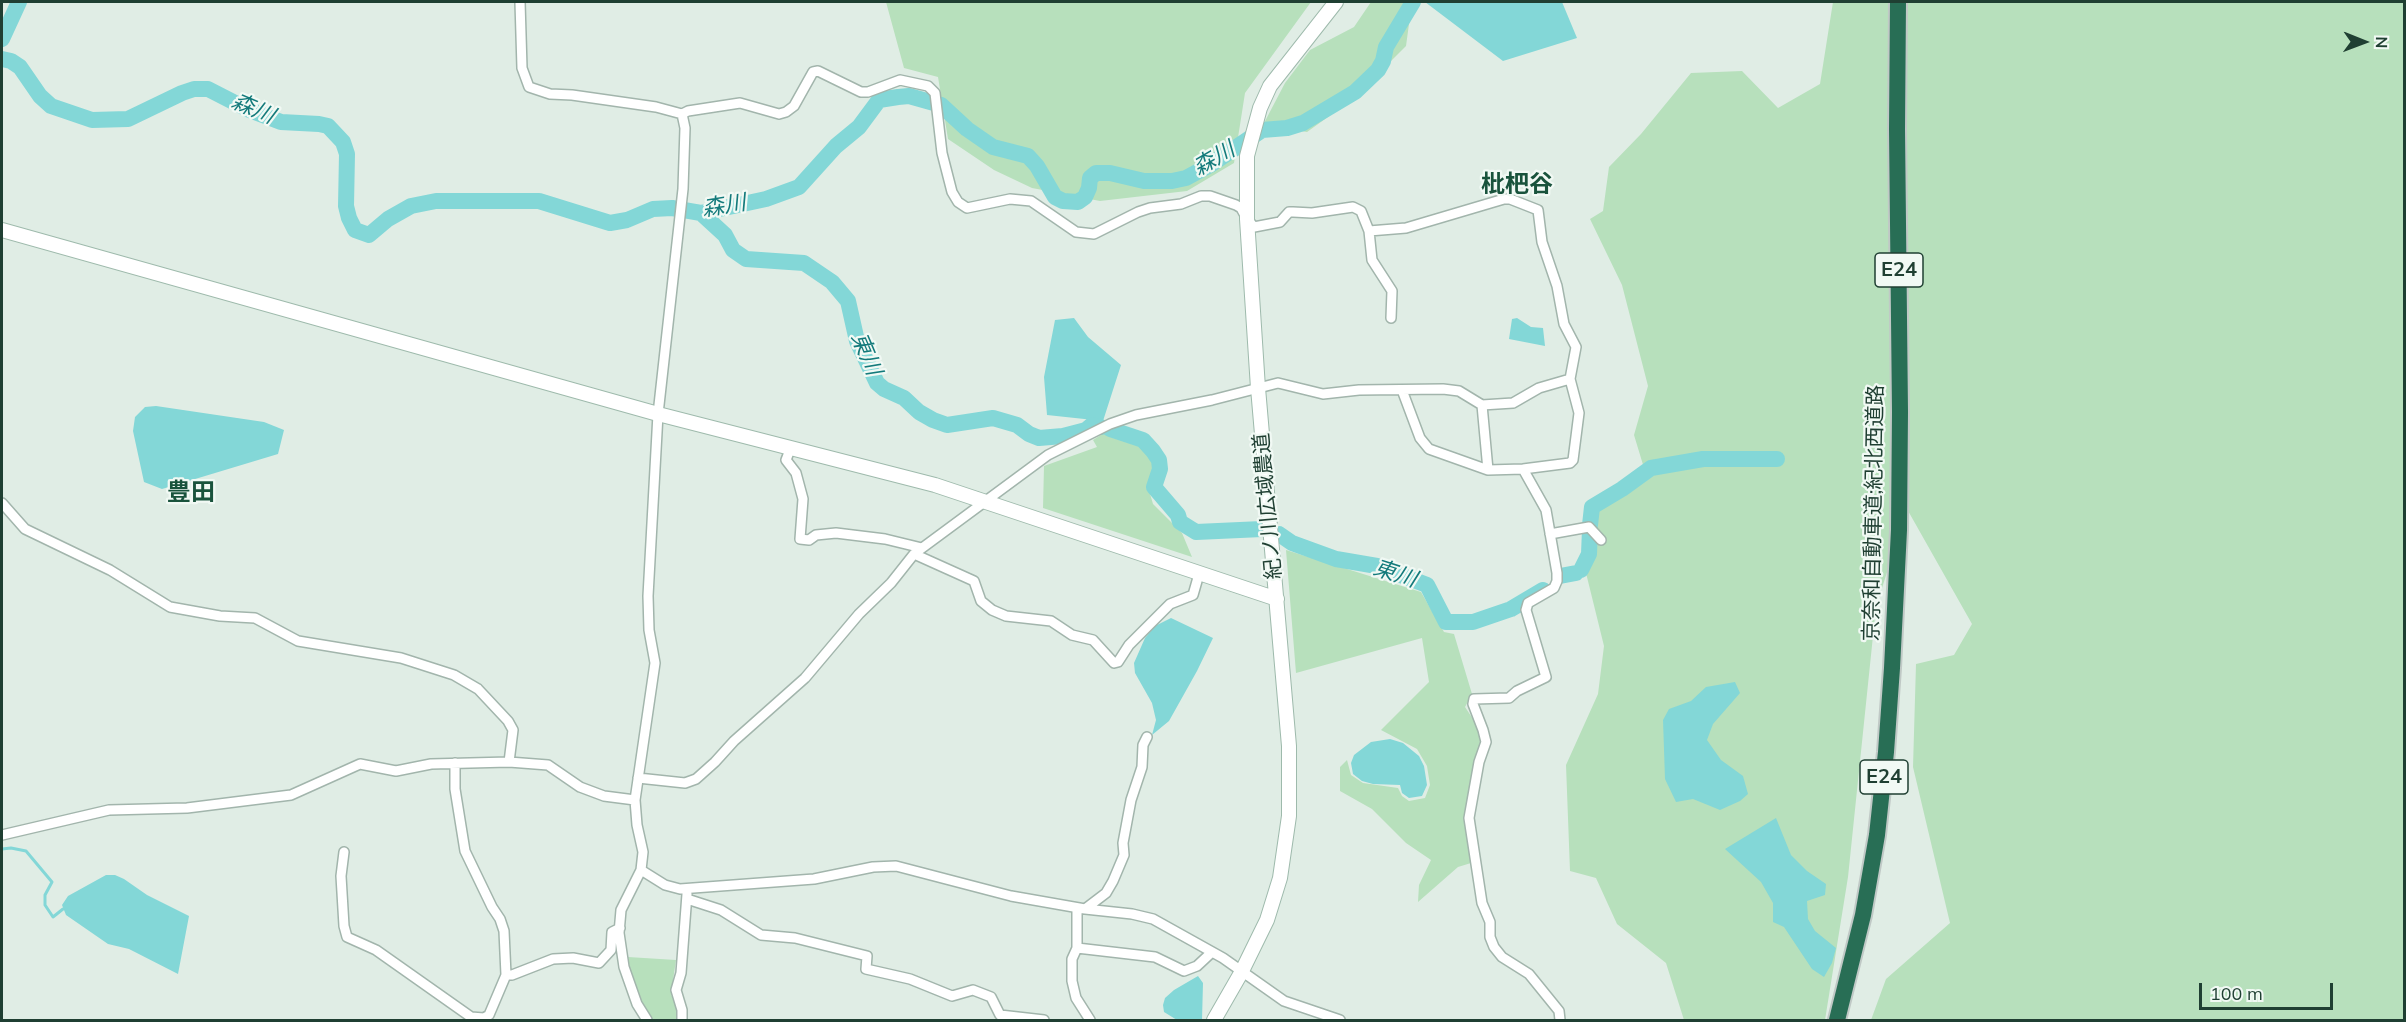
<!DOCTYPE html>
<meta charset="utf-8">
<style>
body{margin:0}
#map{position:relative;width:2406px;height:1022px;overflow:hidden;background:#e0ede5;font-family:Mulish,sans-serif}
canvas{display:block}
.frame{position:absolute;inset:0;border:3px solid #1f3f32;pointer-events:none}
.north{position:absolute;left:2334px;top:12px;width:60px;height:60px;-webkit-text-stroke:4px #f1f9f4;paint-order:stroke;rotate:91deg;font-size:16px;font-weight:700;line-height:24px;text-align:center;color:#1f3f32}
.north::after{content:'';display:block;margin:auto;width:21px;height:27px;background:#1f3f32;clip-path:polygon(50% 0,100% 100%,50% 72%,0 100%)}
.scale{position:absolute;left:2199px;top:983px;width:134px;height:27px;box-sizing:border-box;border:3px solid #1f3f32;border-top:0;padding-left:8px;font-size:18px;line-height:21px;white-space:nowrap;color:#1f3f32;-webkit-text-stroke:4px #f1f9f4;paint-order:stroke}
</style>
<div id="map">
<canvas width="2406" height="1022"></canvas>
<div class="frame"></div>
<div class="north">N</div>
<div class="scale">100 m</div>
</div>
<script>
const g = document.querySelector('canvas').getContext('2d');
g.lineJoin = 'round';
function fill(path, color) {
  g.fillStyle = color;
  g.fill(path, 'evenodd');
}
function poly(rows) {
  const path = new Path2D();
  for (const r of rows) {
    path.moveTo(r[0], r[1]);
    for (let i = 2; i < r.length; i += 2) path.lineTo(r[i], r[i + 1]);
  }
  return path;
}
function stroke(path, color, width, dash) {
  g.strokeStyle = color;
  g.lineWidth = width;
  g.lineCap = dash ? 'butt' : 'round';
  g.setLineDash(dash || []);
  g.stroke(path);
}
function label(font, color, halo, rows, align = 'center') {
  g.font = font + ' Mulish,"Noto Sans JP",sans-serif';
  g.lineWidth = 4.5;
  g.setLineDash([]);
  g.textBaseline = 'middle';
  g.strokeStyle = halo;
  g.fillStyle = color;
  for (const [text, x, y, turn = 0] of rows) {
    g.save();
    g.translate(x, y);
    g.rotate((+turn || 0) * Math.PI / 180);
    g.textAlign = isNaN(turn) ? turn : align;
    if (halo) g.strokeText(text, 0, 0);
    g.fillText(text, 0, 0);
    g.restore();
  }
}
fill(poly([
 [886,2,1311,2,1245,93,1234,163,1187,191,1100,201,1032,188,994,170,948,139,938,77,904,68],
 [1371,2,1412,2,1406,46,1353,99,1307,132,1263,125,1285,83,1310,50,1354,27],
 [1833,2,2404,2,2404,1020,1871,1020,1886,979,1950,923,1913,767,1916,664,1954,655,1972,624,1907,509,1876,607,1848,877,1825,1020,1684,1020,1666,963,1617,924,1596,878,1570,871,1566,765,1598,694,1604,646,1586,573,1593,521,1602,492,1621,485,1644,468,1634,435,1648,386,1622,285,1590,219,1603,211,1609,167,1641,134,1691,73,1742,71,1778,108,1820,84],
 [1104,433,1139,443,1150,453,1155,463,1154,476,1148,487,1153,504,1182,533,1192,557,1043,508,1044,466,1097,447,1093,440],
 [1286,550,1421,592,1444,632,1454,634,1472,694,1465,707,1477,725,1481,742,1474,762,1465,816,1471,863,1458,867,1418,902,1419,885,1431,860,1406,843,1372,809,1340,791,1340,767,1347,760,1351,775,1363,783,1398,788,1402,796,1409,801,1425,798,1430,785,1427,766,1417,749,1381,730,1429,682,1422,638,1296,673],
 [628,957,676,960,671,994,678,1013,677,1020,652,1020,640,999,631,975]
]), '#b7e0bc');
fill(poly([
 [1425,2,1562,2,1577,38,1503,61],
 [1074,318,1088,337,1121,365,1103,421,1047,415,1044,377,1055,320],
 [1517,318,1531,327,1543,328,1545,346,1509,339,1512,319],
 [156,406,264,422,284,430,278,454,162,489,144,482,133,431,135,417,145,407],
 [1171,618,1213,638,1197,671,1169,721,1152,735,1156,720,1152,703,1135,673,1134,663,1145,638,1155,626],
 [1735,682,1740,693,1713,724,1707,740,1721,760,1743,776,1748,794,1740,801,1720,810,1693,799,1676,802,1665,779,1663,720,1669,709,1691,701,1706,687],
 [1390,739,1403,743,1419,756,1424,766,1427,785,1422,796,1409,798,1402,793,1400,785,1373,784,1362,781,1353,774,1351,763,1354,755,1371,742],
 [1776,818,1791,855,1807,871,1826,884,1825,895,1807,901,1808,919,1815,931,1836,948,1832,963,1824,977,1812,969,1784,927,1773,922,1773,903,1761,882,1725,849],
 [106,875,115,875,124,879,147,895,189,916,178,974,129,949,108,944,66,915,62,905,68,896],
 [1198,976,1203,983,1202,1020,1177,1020,1164,1012,1163,1005,1165,998,1174,990]
]), '#83d7d7');
stroke(poly([
 [2,849,11,848,26,851,52,882,45,895,45,905,53,917,63,909]
]), '#83d7d7', 3);
stroke(poly([
 [2,39,19,2],
 [2,59,11,61,20,67,40,96,51,106,92,120,128,119,182,93,194,89,208,89,247,109,281,122,319,124,328,126,343,142,347,154,346,206,349,218,355,230,369,235,388,219,411,206,436,201,539,201,610,223,627,220,653,209,672,208,701,213,766,199,799,187,836,146,859,127,879,100,898,97,909,96,941,105,967,129,993,147,1028,156,1037,166,1055,197,1063,201,1078,202,1085,197,1089,188,1090,178,1096,173,1110,173,1144,181,1172,181,1186,178,1210,165,1262,130,1287,128,1303,123,1355,92,1378,70,1383,61,1386,47,1413,2],
 [701,213,725,235,733,250,746,259,804,263,832,282,848,301,857,341,877,383,884,389,904,398,919,412,933,420,947,425,993,418,1017,425,1029,434,1039,438,1063,436,1086,430,1092,425,1101,427],
 [1110,429,1143,440,1153,451,1159,460,1160,469,1154,487,1178,515,1180,522,1196,532,1262,529],
 [1590,525,1592,507,1622,489,1651,468,1703,459,1777,459],
 [1279,534,1292,543,1336,559,1377,566,1427,585,1446,622,1473,622,1511,609,1543,590],
 [1581,570,1589,554,1590,529],
 [1560,576,1576,573]
]), '#83d7d7', 16);
const street = poly([
 [520,2,522,68,529,87,550,94,572,95,656,107,682,114,688,111,740,103,779,114,786,112,794,106,813,72,818,71,861,92,868,92,900,80,928,86,935,93,942,153,952,192,958,202,967,208,1010,199,1031,201,1076,232,1094,234,1138,212,1150,208,1181,204,1201,196,1210,196,1236,205,1241,208,1247,219,1254,227,1280,222,1289,212,1293,212,1312,213,1353,207,1361,211,1369,231,1406,228,1504,199,1510,199,1538,210,1542,242,1557,286,1564,324,1576,347,1570,379,1579,413,1573,460,1570,463,1523,469,1488,470,1429,449,1420,438,1402,390],
 [1369,231,1372,260,1392,291,1391,318],
 [1482,405,1488,470],
 [791,447,786,460,796,473,803,499,800,539,809,540,816,535,836,533,885,539,922,548],
 [1523,469,1546,510,1557,573,1557,581,1554,588,1528,603,1526,610,1546,677,1517,691,1509,698,1474,699,1473,704,1483,730,1486,742,1479,762,1469,818,1482,903,1490,922,1490,937,1494,947,1502,957,1529,974,1559,1011,1560,1020],
 [2,503,25,529,110,570,170,607,220,616,255,618,298,641,401,658,454,675,478,689,508,721,513,730,509,762],
 [1550,534,1589,527,1601,540],
 [914,554,974,581,981,601,992,610,1006,616,1051,621,1072,635,1093,640,1114,663,1118,662,1129,645,1170,604,1193,595,1199,574],
 [638,778,685,783,696,779,715,762,734,741,805,678,859,614,891,583,914,554,1048,455,1110,424,1136,415,1212,400,1278,383,1323,394,1359,390,1443,389,1459,391,1482,405,1513,403,1539,388,1570,379],
 [2,835,109,810,187,808,291,795,360,764,396,771,431,764,509,762,548,765,580,787,604,796,635,800],
 [344,852,341,876,344,926,347,937,376,950,471,1017,484,1018,489,1015,506,975,504,931,500,919,492,907,465,851,455,789,455,763],
 [641,870,665,885,680,889,814,879,873,867,896,866,1011,896,1085,909,1132,914,1153,919,1223,958,1284,1001,1340,1020],
 [687,899,721,910,761,935,795,938,867,956,866,969,910,979,952,996,973,990,991,997,1000,1015,1044,1020],
 [1085,909,1106,893,1113,881,1124,855,1123,843,1131,800,1142,767,1143,745,1147,737],
 [1077,948,1077,908],
 [506,975,512,975,553,959,573,958,599,963,611,950,612,932,620,928],
 [647,1020,637,1004,624,967,619,933,621,910,641,870,643,852,637,825,635,800,655,663,649,630,648,596,658,414,683,189,685,128,682,114],
 [682,1020,682,1010,676,990,681,973,687,894],
 [1090,1020,1076,998,1072,981,1072,959,1077,948,1155,957,1184,971,1197,966,1212,952]
]);
const secondary = poly([
 [2,230,658,414,935,485,1277,599],
 [1214,1020,1241,973,1267,920,1280,878,1289,816,1289,746,1258,388,1247,219,1247,156,1260,108,1270,86,1336,2]
]);
const highway = poly([
 [1837,1020,1863,915,1877,835,1886,752,1892,668,1899,530,1900,412,1897,129,1898,2]
]);
stroke(street, '#a2b5ac', 12);
stroke(secondary, '#9ebaac', 16);
stroke(highway, '#c0c9c6', 20);
stroke(street, '#fff', 9);
stroke(secondary, '#fff', 14);
stroke(highway, '#286e55', 16);
for (const [x, y, w] of [
 [1899,270,48],
 [1884,777,48]
]) {
  const box = new Path2D();
  box.roundRect(x - w / 2, y - 17, w, 34, 4.5);
  g.fillStyle = '#f1f9f4';
  g.fill(box);
  stroke(box, '#1f3f32', 1.5);
}
label('bold 20px', '#1f3f32', null, [
 ["E24",1899,270],
 ["E24",1884,777]
]);
label('21px', '#1f3f32', '#f1f9f4', [
 ["紀ノ川広域農道",1268,506,-95],
 ["京奈和自動車道;紀北西道路",1874,513,-89]
]);
label('italic 22px', '#137a7b', '#f1f9f4', [
 ["森川",253,109,23],
 ["森川",1214,159,-30],
 ["森川",724,206,-9],
 ["東川",866,354,67],
 ["東川",1395,574,18]
]);
label('bold 24px', '#19533c', '#f1f9f4', [
 ["枇杷谷",1517,185],
 ["豊田",191,493]
]);
</script>
